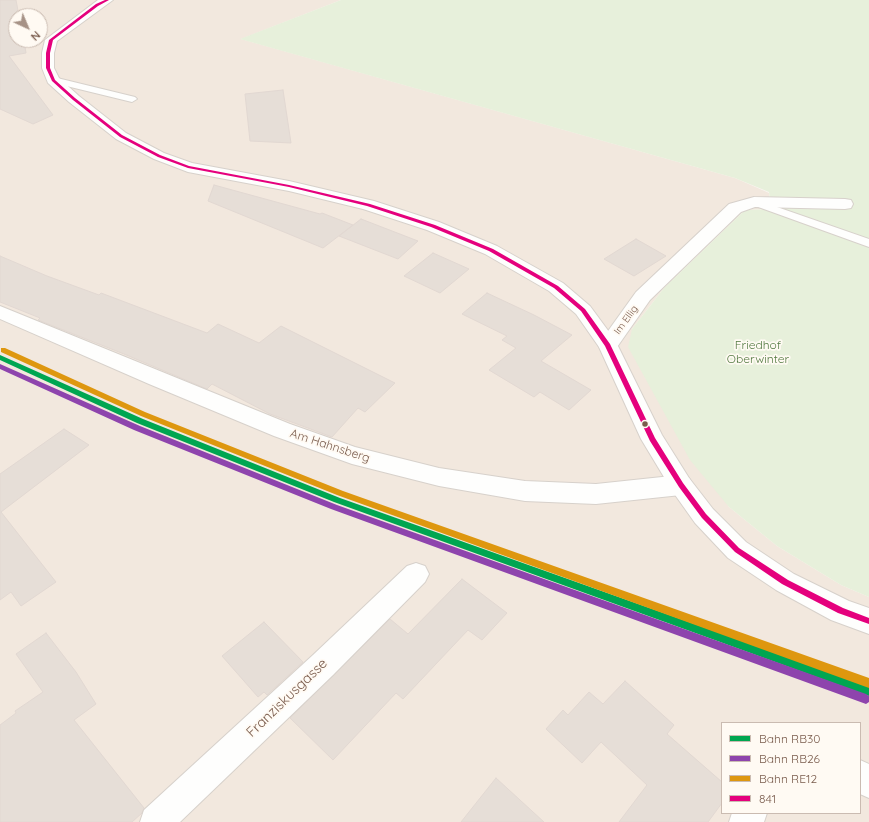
<!DOCTYPE html>
<style>
body{margin:0}
#map{position:relative;width:869px;height:822px;overflow:hidden;background:#f9f5f0;font-family:Quicksand,sans-serif}
canvas{display:block}
.legend{position:absolute;left:721px;top:722px;width:140px;height:92px;box-sizing:border-box;background:#fffaf3;border:1px solid #cabbb1;margin:0;padding:5px 7px;list-style:none;font-size:12px;color:#7a5c4d}
.legend li{display:flex;align-items:center;gap:8px;height:20px}
.legend b{width:20px;border:1px solid #cabbb1}
.north{position:absolute;left:8px;top:8px;width:40px;height:40px;box-sizing:border-box;background:#fffaf3;border:1px solid #cabbb1;border-radius:50%;rotate:136deg;font-size:11px;font-weight:700;line-height:16px;text-align:center;color:#7a5c4d}
.north::after{content:'';display:block;margin:auto;width:14px;height:18px;background:#a69286;clip-path:polygon(50% 0,100% 100%,50% 72%,0 100%)}
</style>
<div id="map">
<canvas width="869" height="822"></canvas>
<ul class="legend">
<li><b style="height:5px;background:#00a651"></b>Bahn RB30</li>
<li><b style="height:5px;background:#8e44ad"></b>Bahn RB26</li>
<li><b style="height:5px;background:#de970f"></b>Bahn RE12</li>
<li><b style="height:5px;background:#e5007d"></b>841</li>
</ul>
<div class="north">N</div>
</div>
<script>
const g = document.querySelector('canvas').getContext('2d');
g.lineJoin = 'round';
function fill(path, color) {
  g.fillStyle = color;
  g.fill(path, 'evenodd');
}
function poly(rows) {
  const path = new Path2D();
  for (const r of rows) {
    path.moveTo(r[0], r[1]);
    for (let i = 2; i < r.length; i += 2) path.lineTo(r[i], r[i + 1]);
  }
  return path;
}
function stroke(path, color, width, dash) {
  g.strokeStyle = color;
  g.lineWidth = width;
  g.lineCap = dash ? 'butt' : 'round';
  g.setLineDash(dash || []);
  g.stroke(path);
}
function label(font, color, halo, rows, align = 'center') {
  g.font = font + ' Quicksand,sans-serif';
  g.lineWidth = 3.5;
  g.setLineDash([]);
  g.textBaseline = 'middle';
  g.strokeStyle = halo;
  g.fillStyle = color;
  for (const [text, x, y, turn = 0] of rows) {
    g.save();
    g.translate(x, y);
    g.rotate((+turn || 0) * Math.PI / 180);
    g.textAlign = isNaN(turn) ? turn : align;
    if (halo) g.strokeText(text, 0, 0);
    g.fillText(text, 0, 0);
    g.restore();
  }
}
fill(poly([
 [0,0,341,0,241,39,735,178,769,193,771,209,745,210,664,288,632,329,729,507,777,546,841,585,869,597,869,822,0,822],
 [16,16,40,16,40,40,16,40],
 [722,723,860,723,860,813,722,813]
]), '#f2e8de');
fill(poly([
 [341,0,869,0,869,597,841,585,777,546,729,507,690,460,628,347,632,329,664,288,745,210,771,209,769,192,735,178,240,39]
]), '#e7f0db');
const building = poly([
 [0,0,16,0,19,16,16,16,16,40,24,40,26,53,9,56,53,115,33,124,0,109,0,0],
 [283,90,291,143,250,141,245,94,283,90],
 [214,185,320,214,322,213,353,225,323,248,208,201,214,185],
 [361,219,418,241,398,259,339,236,361,219],
 [636,239,666,256,634,276,604,259,636,239],
 [433,253,469,269,440,293,404,276,433,253],
 [0,256,47,276,99,295,101,293,207,333,218,324,259,343,281,326,395,383,365,412,358,408,332,437,270,414,212,384,207,389,124,354,38,320,40,318,0,302,0,256],
 [487,293,534,315,572,335,541,361,591,390,569,410,540,392,534,397,489,370,516,348,502,340,507,336,462,314,487,293],
 [64,429,89,445,1,512,56,582,21,606,11,592,0,600,0,474,64,429],
 [462,579,507,613,482,640,468,630,403,699,396,693,333,760,290,718,390,619,408,634,462,579],
 [264,622,303,662,267,695,264,692,258,697,222,656,264,622],
 [46,633,76,672,96,704,74,720,144,808,142,813,132,822,0,822,0,725,16,713,15,711,43,692,16,654,46,633],
 [625,681,674,725,667,734,722,782,722,803,708,822,619,822,647,785,601,742,582,763,546,729,563,710,568,715,589,692,603,704,625,681],
 [496,778,544,822,461,822,496,778]
]);
fill(building, '#e6ded7');
stroke(building, '#e2d8d2', 1);
const service = poly([
 [53,77,135,97,137,99,132,102,50,82,48,80,53,77],
 [754,199,869,239,869,247,750,204,748,202,754,199]
]);
const minor = poly([
 [754,197,845,199,851,200,853,204,851,208,845,209,755,207,741,212,650,300,615,350,608,352,601,350,598,345,636,292,729,204,754,197],
 [0,306,290,424,355,447,439,468,525,481,596,484,681,475,689,478,693,485,689,492,681,495,596,504,525,501,439,486,352,464,274,436,149,384,0,319,0,306],
 [416,563,425,566,429,574,425,582,333,675,180,822,140,822,144,810,313,655,407,566,416,563],
 [860,760,869,764,869,798,860,794,860,760],
 [732,813,767,813,764,822,729,822,732,813]
]);
const tertiary = poly([
 [98,0,113,0,57,41,54,53,54,68,59,78,79,96,126,133,164,153,192,163,289,181,374,201,439,222,497,246,563,283,590,306,615,340,662,435,689,478,713,509,746,542,794,574,849,601,869,608,869,634,831,620,776,590,728,558,695,523,673,492,641,439,599,347,576,314,549,291,485,254,427,230,363,209,289,191,188,172,154,159,116,139,69,102,48,83,42,68,42,53,45,40,98,0]
]);
stroke(service, '#d7d1cb', 2);
stroke(minor, '#d7d1cb', 2);
stroke(tertiary, '#d7d1cb', 2);
fill(service, '#fefefd');
fill(minor, '#fefefd');
fill(tertiary, '#fefefd');
fill(poly([
 [105,0,109,0,98,6,53,40,50,53,50,68,55,80,75,98,122,135,160,155,189,166,289,185,370,204,435,225,493,249,558,286,585,309,610,344,655,438,683,483,706,514,739,548,788,580,843,608,869,618,869,624,838,613,782,584,735,552,702,518,679,487,650,441,605,346,581,311,554,288,489,251,431,227,367,206,289,187,188,168,158,157,120,137,73,100,52,81,46,68,46,53,49,40,96,4,105,0]
]), '#e5007d');
fill(poly([
 [0,355,143,419,340,498,869,686,869,696,334,502,137,423,0,360,0,355]
]), '#00a651');
fill(poly([
 [0,364,140,426,337,505,866,694,869,696,869,702,866,704,331,509,134,430,0,369,0,364]
]), '#8e44ad');
fill(poly([
 [1,348,5,348,145,412,343,491,869,678,869,688,337,495,141,416,1,352,1,348]
]), '#de970f');
for (const [x, y, r, color] of [
 [645,424,3.5,"#7a5c4d"]
]) {
  const dot = new Path2D();
  dot.arc(x, y, r, 0, 2 * Math.PI);
  g.fillStyle = color;
  g.fill(dot);
  stroke(dot, '#fffaf3', 1.5);
}
label('10px', '#7a5c4d', '#fffaf3', [
 ["Im Ellig",626,320,-54]
]);
label('12px', '#537a41', '#fffaf3', [
 ["Friedhof",758,345],
 ["Oberwinter",758,359]
]);
label('12px', '#7a5c4d', '#fffaf3', [
 ["Am Hahnsberg",330,446,18]
]);
label('14px', '#7a5c4d', '#fffaf3', [
 ["Franziskusgasse",287,698,-44]
]);
</script>
